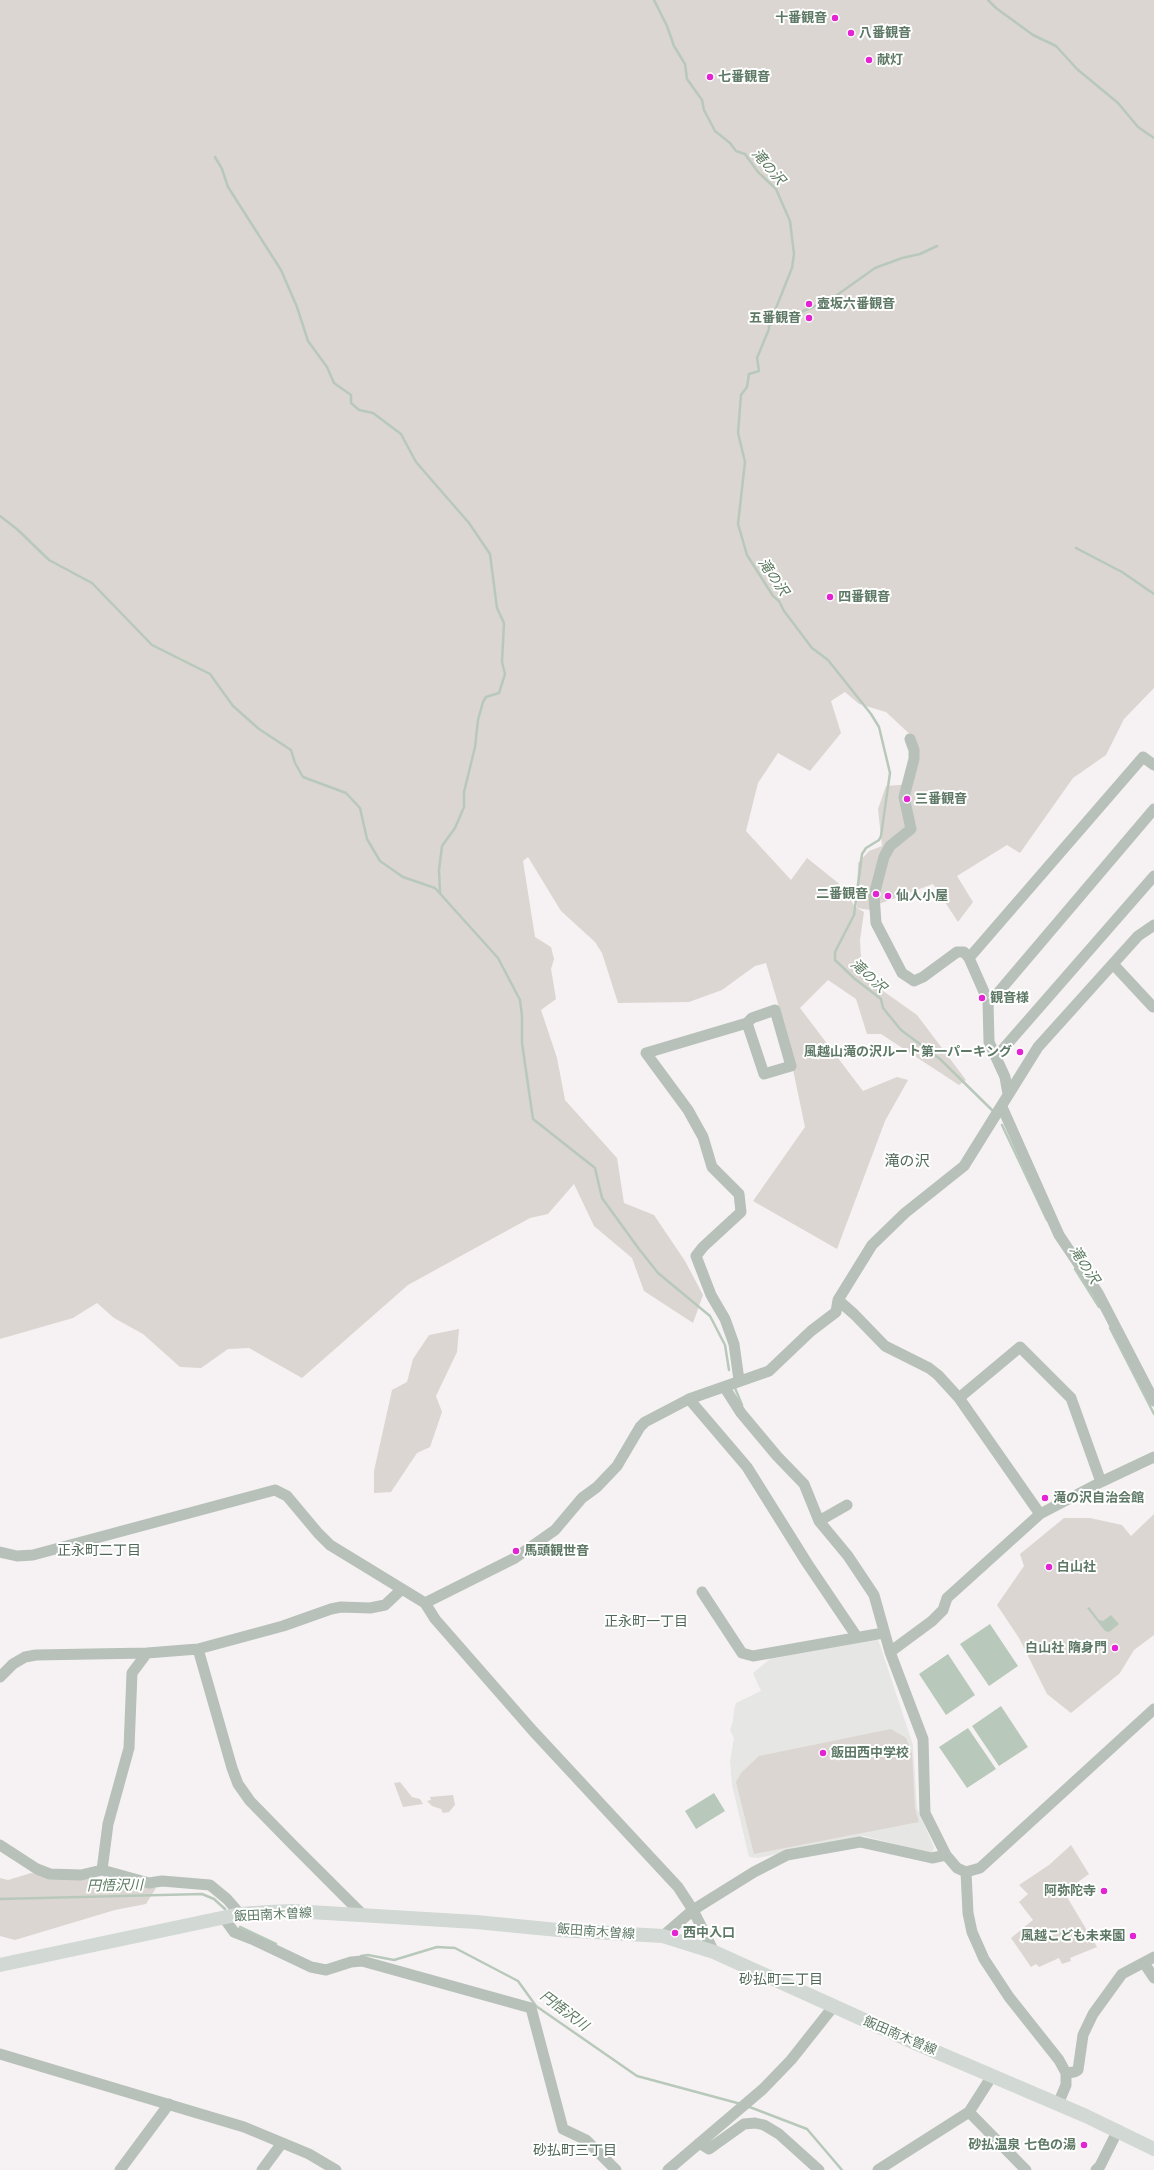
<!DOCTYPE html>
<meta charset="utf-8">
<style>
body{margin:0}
canvas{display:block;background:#f6f2f3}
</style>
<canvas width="1154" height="2170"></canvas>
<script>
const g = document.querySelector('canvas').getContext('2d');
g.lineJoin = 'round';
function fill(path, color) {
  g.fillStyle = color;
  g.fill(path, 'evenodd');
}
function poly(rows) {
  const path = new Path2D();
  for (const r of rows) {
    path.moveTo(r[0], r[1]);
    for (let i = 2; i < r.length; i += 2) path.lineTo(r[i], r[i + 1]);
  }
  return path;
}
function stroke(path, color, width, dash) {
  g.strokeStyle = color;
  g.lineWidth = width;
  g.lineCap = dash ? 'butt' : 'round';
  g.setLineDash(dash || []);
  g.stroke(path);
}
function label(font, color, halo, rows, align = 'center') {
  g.font = font + ' "Work Sans","Noto Sans JP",sans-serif';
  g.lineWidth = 4;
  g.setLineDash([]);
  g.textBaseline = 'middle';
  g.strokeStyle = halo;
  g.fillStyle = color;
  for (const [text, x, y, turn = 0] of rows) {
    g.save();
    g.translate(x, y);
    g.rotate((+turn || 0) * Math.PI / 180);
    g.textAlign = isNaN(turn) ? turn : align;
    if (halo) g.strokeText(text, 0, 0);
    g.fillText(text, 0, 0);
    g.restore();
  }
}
fill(poly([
 [878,1639,913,1745,917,1808,934,1847,932,1854,864,1836,758,1858,749,1857,732,1785,730,1761,734,1738,730,1730,733,1721,734,1709,736,1703,761,1691,753,1673,775,1655]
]), '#e6e6e4');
fill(poly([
 [0,0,1154,0,1154,688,1124,719,1106,755,1073,778,1020,853,1007,845,957,876,973,902,958,922,933,884,879,904,870,910,857,908,858,863,869,851,882,846,878,809,886,786,913,784,916,740,886,712,859,704,845,692,831,701,841,733,810,771,778,753,758,783,746,831,791,880,807,858,842,886,855,907,864,912,860,940,862,976,917,1015,966,1080,959,1085,881,1034,867,1034,856,999,828,980,800,1008,863,1091,897,1077,908,1080,885,1121,837,1249,753,1201,805,1127,782,1017,766,963,755,966,722,990,689,1002,618,1003,602,953,595,942,561,911,528,857,523,861,535,937,551,947,554,959,551,969,556,999,541,1010,557,1058,565,1100,617,1158,624,1203,654,1215,685,1261,703,1295,693,1323,644,1291,632,1258,594,1226,574,1184,548,1214,530,1218,408,1285,302,1378,249,1348,228,1349,201,1368,180,1367,143,1334,114,1318,97,1303,73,1318,0,1339],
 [459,1329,457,1352,436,1396,442,1412,430,1447,417,1453,391,1492,374,1493,374,1471,392,1390,407,1382,413,1359,429,1335],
 [1154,1514,1154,1635,1134,1650,1120,1673,1071,1713,1047,1694,1019,1638,997,1605,1024,1566,1020,1554,1064,1518,1090,1518,1122,1525,1131,1536],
 [891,1729,906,1738,912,1753,915,1808,919,1822,754,1854,736,1782,741,1773,759,1756],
 [400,1782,412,1797,420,1799,423,1804,403,1807,394,1783],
 [453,1795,455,1805,449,1812,443,1813,441,1809,432,1806,427,1801,431,1800,430,1797],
 [1071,1845,1089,1874,1064,1892,1097,1947,1070,1958,1071,1961,1062,1964,1059,1958,1039,1967,1036,1964,1031,1967,1011,1938,1033,1920,1019,1902,1028,1894,1019,1885,1049,1865],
 [31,1873,57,1877,92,1877,156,1888,146,1904,115,1910,15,1940,0,1936,0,1878,8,1880]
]), '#dbd6d1');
fill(poly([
 [1089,1607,1099,1620,1103,1621,1111,1615,1119,1624,1109,1632,1105,1631,1087,1608],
 [990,1624,1018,1666,989,1686,960,1644],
 [948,1654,975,1695,946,1715,919,1674],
 [1001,1706,1028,1747,999,1766,972,1726],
 [968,1728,996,1769,967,1788,939,1747],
 [714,1793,725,1811,696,1829,685,1811]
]), '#b8c9bb');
stroke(poly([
 [654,0,667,26,674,46,685,64,687,79,702,100,704,110,715,131,730,143,736,151,745,154,758,172,776,189,790,221,794,254,792,268,774,313,769,320,769,329,757,358,759,371,749,374,747,387,741,395,738,433,745,462,738,524,747,555,773,596,779,601,784,611,812,648,828,660,871,714,879,727,890,773,881,836,879,840,866,848,862,854,854,915,835,952,835,960,855,979,881,999,883,1008,901,1030,940,1059,993,1111],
 [988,0,996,8,1033,35,1056,46,1077,69,1118,103,1138,127,1154,138],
 [215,157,222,169,228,187,281,270,297,307,308,341,327,367,334,383,351,395,351,403,359,410,373,413,401,434,416,462,469,523,490,554,497,608,504,623,502,662,505,674,499,693,486,697,483,702,478,720,475,747,464,792,464,807,455,828,442,846,439,870,440,893],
 [769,325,830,300,875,268,902,258,920,254,937,246],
 [0,516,18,530,49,560,92,583,152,645,210,674,233,706,259,729,291,750,295,763,303,777,346,793,360,808,367,839,380,861,403,877,435,888,498,958,520,1000,522,1016,522,1043,533,1119,595,1168,602,1198,639,1249,658,1273,710,1316,725,1345,729,1370],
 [1076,548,1122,572,1154,594],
 [1002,1125,1047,1220],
 [1075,1269,1099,1307],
 [1110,1328,1154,1414],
 [735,1388,742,1405],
 [0,1899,202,1894,214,1899,225,1909],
 [240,1927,276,1944],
 [361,1956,368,1955,394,1960,437,1947,455,1948,518,1981,536,2006,637,2076,741,2104],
 [747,2106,807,2129,842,2170]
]), '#b8c9bb', 2.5);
stroke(poly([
 [910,739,914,750,914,759,904,797,911,829,890,846,884,857,874,895,876,923,902,973,914,981,923,977,957,952,964,952,969,958,988,1001,989,1042,1005,1077,1008,1094],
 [969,958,1143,757,1154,765],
 [1113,964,1153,1007],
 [988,1001,997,994,1154,809],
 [996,1057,1154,876],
 [1002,1107,1059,1235,1098,1293,1154,1401],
 [838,1300,854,1314,885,1346,929,1368,938,1375,959,1398,1040,1514],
 [739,1380,734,1344,725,1319,711,1295,696,1256,703,1247,741,1212,739,1194,712,1167,703,1137,688,1110,646,1053,747,1023,752,1018,775,1010,791,1066,764,1074,747,1023],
 [725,1388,741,1413,777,1456,804,1484,819,1521,848,1556,874,1595,890,1652,923,1739,925,1813,946,1855,957,1868,966,1872,980,1868,1154,1709],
 [959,1398,1020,1347,1071,1398,1101,1482],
 [689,1399,747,1467,807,1563,857,1637],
 [819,1521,847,1505],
 [0,1552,17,1556,33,1555,275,1490,287,1496,318,1533,330,1545,425,1603,435,1619,533,1731,678,1887,693,1910,714,1952],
 [702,1592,742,1653,753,1656,883,1633],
 [425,1603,515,1558,555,1530,582,1498,597,1487,617,1466,640,1427,645,1422,689,1399,769,1371,811,1331,836,1312,838,1300,872,1245,905,1213,964,1166,1038,1047,1138,936,1154,925],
 [198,1649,232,1768,238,1784,250,1801,294,1846,363,1915],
 [890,1652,932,1621,943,1610,947,1598,1040,1514,1101,1482,1154,1457],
 [0,1677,13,1664,25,1657,36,1655,147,1653,198,1649,283,1626,331,1609,341,1607,370,1608,385,1605,402,1589],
 [0,1845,37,1869,50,1874,81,1875,102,1870,149,1883,162,1881,210,1885,227,1899,240,1914],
 [102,1870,108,1824,129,1748,132,1673,147,1653],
 [966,1872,968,1913,972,1932,984,1959,1009,1997,1059,2060,1066,2073,1066,2085,1058,2104],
 [224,1918,234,1932,252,1939,311,1967,326,1970,351,1962,362,1961,531,2008,563,2129,586,2140,616,2170],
 [663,1936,693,1910,754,1872,787,1855,860,1842,932,1858,946,1855],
 [1144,1963,1154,1978],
 [0,2054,244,2127,309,2154,336,2170],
 [1066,2073,1074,2072,1078,2070,1083,2035,1093,2014,1122,1974,1154,1957],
 [969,2112,1026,2170],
 [699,2143,709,2149,744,2124,755,2123,764,2125,779,2134,819,2170],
 [120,2170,169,2104],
 [262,2170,282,2143],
 [668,2170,763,2089,791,2060,833,2007],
 [878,2170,969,2112,992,2076],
 [1096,2170,1100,2166,1118,2130]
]), '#b7c1ba', 11);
stroke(poly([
 [0,1965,240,1914,268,1912,293,1911,476,1922,558,1930,663,1936,714,1952,913,2042,1086,2116,1154,2149]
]), '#d2d9d4', 14);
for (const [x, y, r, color] of [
 [835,18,4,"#e424d3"],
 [851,33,4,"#e424d3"],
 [869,60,4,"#e424d3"],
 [710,77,4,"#e424d3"],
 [809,304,4,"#e424d3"],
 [809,318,4,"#e424d3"],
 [830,597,4,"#e424d3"],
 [907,799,4,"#e424d3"],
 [876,894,4,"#e424d3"],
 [888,896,4,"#e424d3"],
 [982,998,4,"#e424d3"],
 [1020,1052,4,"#e424d3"],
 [1045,1498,4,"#e424d3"],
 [516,1551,4,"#e424d3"],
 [1049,1567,4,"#e424d3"],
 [1115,1648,4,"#e424d3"],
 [823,1753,4,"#e424d3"],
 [1104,1891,4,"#e424d3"],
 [675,1933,4,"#e424d3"],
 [1133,1936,4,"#e424d3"],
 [1084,2145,4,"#e424d3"]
]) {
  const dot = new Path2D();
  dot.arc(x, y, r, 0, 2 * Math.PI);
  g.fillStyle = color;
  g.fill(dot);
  stroke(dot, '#fff', 1.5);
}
label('bold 13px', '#5d7865', '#fff', [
 ["十番観音",827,18,"right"],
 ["八番観音",859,33],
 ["献灯",877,60],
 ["七番観音",718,77],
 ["壺坂六番観音",817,304],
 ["五番観音",801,318,"right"],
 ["四番観音",838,597],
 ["三番観音",915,799],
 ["二番観音",868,894,"right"],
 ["仙人小屋",896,896],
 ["観音様",990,998],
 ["風越山滝の沢ルート第一パーキング",1012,1052,"right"],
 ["滝の沢自治会館",1053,1498],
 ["馬頭観世音",524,1551],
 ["白山社",1057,1567],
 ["白山社 隋身門",1107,1648,"right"],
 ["飯田西中学校",831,1753],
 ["阿弥陀寺",1096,1891,"right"],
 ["西中入口",683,1933],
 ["風越こども未来園",1125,1936,"right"],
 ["砂払温泉 七色の湯",1076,2145,"right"]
], 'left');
label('13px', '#5d7865', '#fff', [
 ["飯田南木曽線",273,1915,-3],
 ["飯田南木曽線",596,1932,4],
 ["飯田南木曽線",900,2036,23]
]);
label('italic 14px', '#5b795f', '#fff', [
 ["滝の沢",768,167,49],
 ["滝の沢",773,577,56],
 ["滝の沢",868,976,42],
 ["滝の沢",1084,1265,57],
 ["円悟沢川",115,1886,-1],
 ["円悟沢川",564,2011,37]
]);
label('14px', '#526959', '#fff', [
 ["正永町二丁目",99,1551],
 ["正永町一丁目",646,1622],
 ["砂払町二丁目",781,1980],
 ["砂払町三丁目",575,2151]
]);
label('15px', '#526959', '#fff', [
 ["滝の沢",907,1162]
]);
</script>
